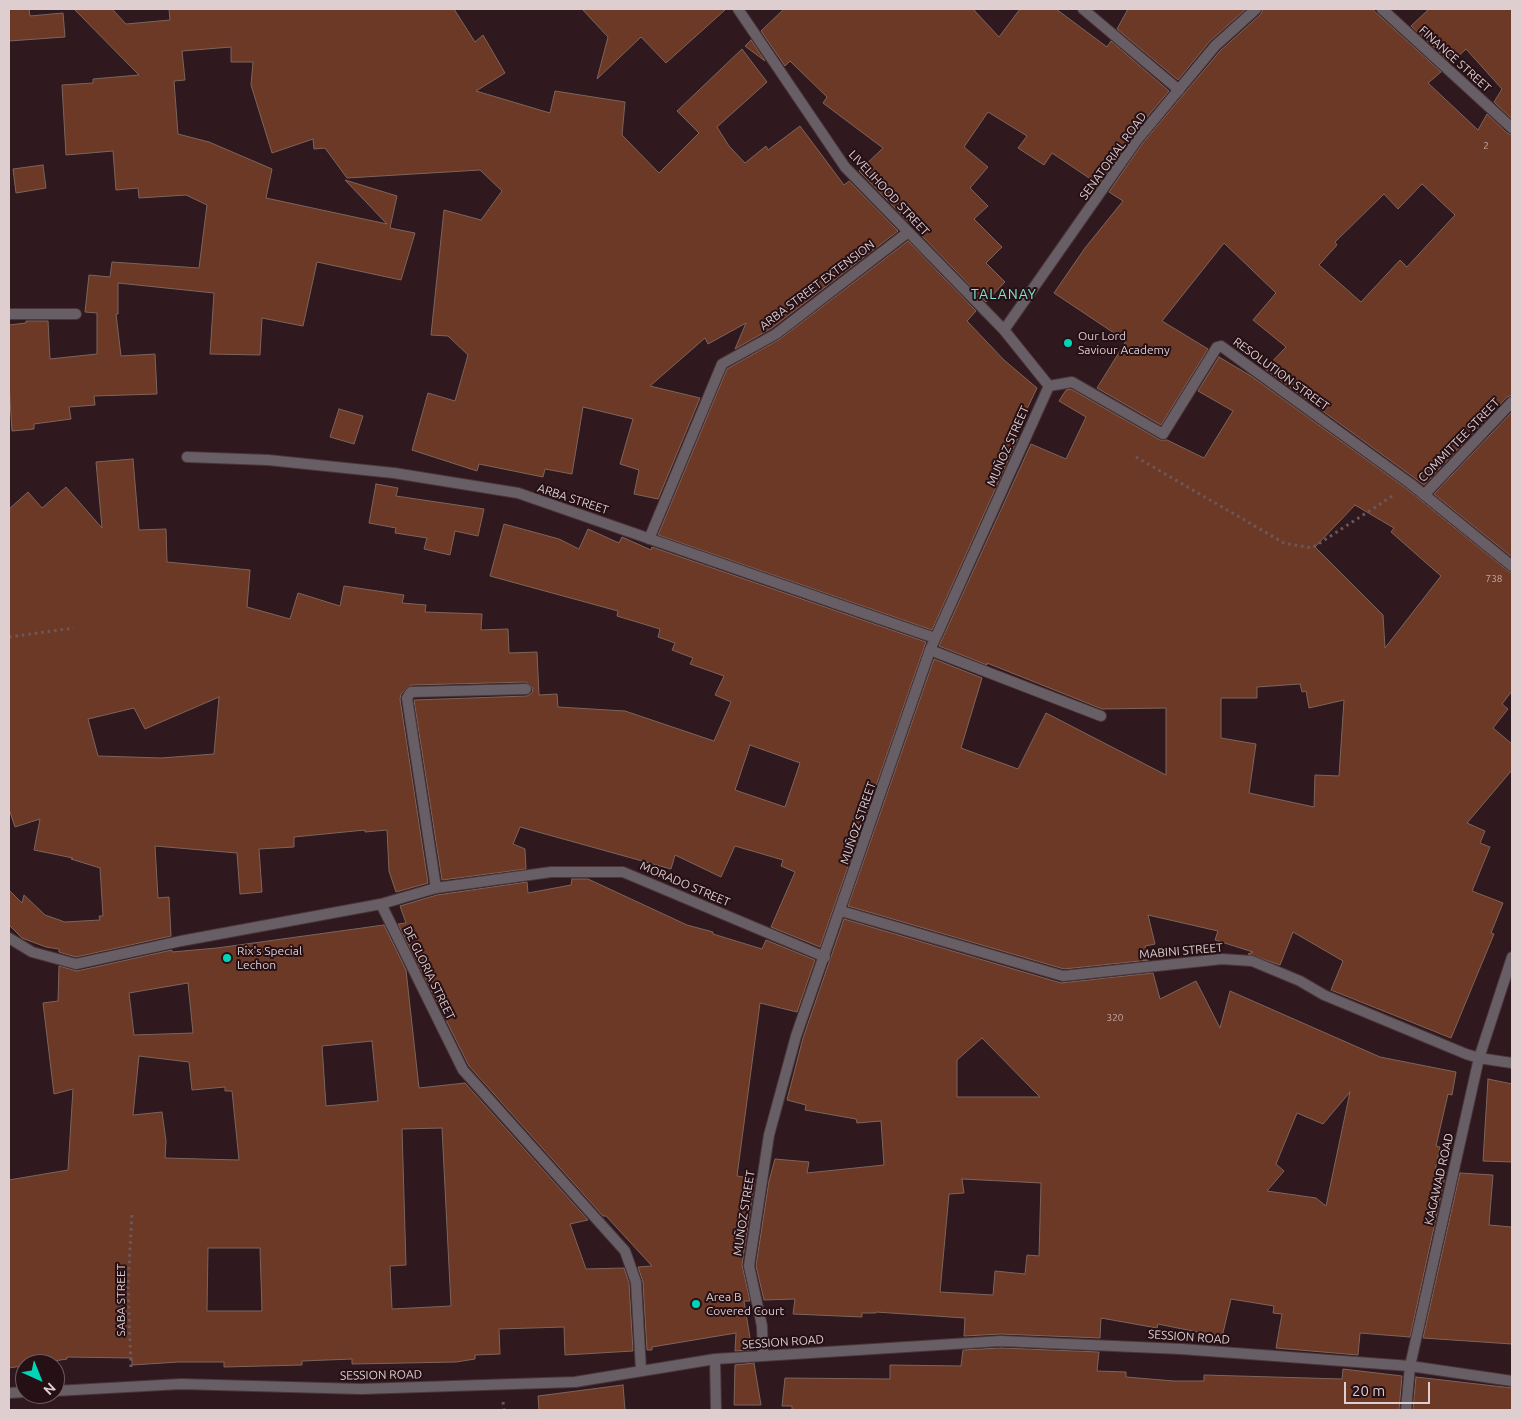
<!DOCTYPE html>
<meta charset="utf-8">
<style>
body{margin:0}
#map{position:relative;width:1521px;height:1419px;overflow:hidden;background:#2f191e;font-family:Ubuntu,sans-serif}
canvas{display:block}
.frame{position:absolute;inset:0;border:10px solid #deced0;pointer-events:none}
.north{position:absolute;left:15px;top:1354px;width:50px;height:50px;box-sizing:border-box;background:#251015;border:1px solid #6f5c60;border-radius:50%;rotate:136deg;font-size:14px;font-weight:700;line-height:20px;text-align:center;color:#deced0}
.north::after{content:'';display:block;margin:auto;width:18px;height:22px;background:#00d5b7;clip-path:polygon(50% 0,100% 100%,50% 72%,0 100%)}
.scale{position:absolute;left:1344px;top:1382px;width:86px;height:22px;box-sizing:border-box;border:2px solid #deced0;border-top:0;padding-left:6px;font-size:15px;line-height:18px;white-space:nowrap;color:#deced0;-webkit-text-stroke:4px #251015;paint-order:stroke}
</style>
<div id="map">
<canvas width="1521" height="1419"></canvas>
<div class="frame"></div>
<div class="north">N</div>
<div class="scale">20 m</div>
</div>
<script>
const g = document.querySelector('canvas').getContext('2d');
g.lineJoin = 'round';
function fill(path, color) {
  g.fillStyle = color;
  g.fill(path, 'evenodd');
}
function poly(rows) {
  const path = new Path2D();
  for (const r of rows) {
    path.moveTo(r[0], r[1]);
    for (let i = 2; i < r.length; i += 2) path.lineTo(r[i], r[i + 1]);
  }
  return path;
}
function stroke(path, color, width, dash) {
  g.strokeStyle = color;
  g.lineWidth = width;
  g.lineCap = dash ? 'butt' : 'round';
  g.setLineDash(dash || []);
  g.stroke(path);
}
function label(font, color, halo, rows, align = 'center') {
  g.font = font + ' Ubuntu,sans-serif';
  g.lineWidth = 4;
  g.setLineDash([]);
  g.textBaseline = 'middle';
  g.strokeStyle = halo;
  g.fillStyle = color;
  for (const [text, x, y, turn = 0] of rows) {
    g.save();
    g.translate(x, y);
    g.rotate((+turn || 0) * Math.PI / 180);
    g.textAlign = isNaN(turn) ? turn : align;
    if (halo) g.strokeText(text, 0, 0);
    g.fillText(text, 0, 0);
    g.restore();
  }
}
const building = poly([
 [9,9,29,9,30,16,63,13,65,37,9,41,9,9],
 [74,9,112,9,126,24,170,20,169,9,454,9,475,42,483,35,505,73,476,91,550,113,555,91,625,102,622,135,659,173,699,133,677,111,742,49,767,82,717,127,729,146,745,163,766,146,768,150,800,126,844,185,849,181,898,231,772,328,735,349,746,323,708,344,705,338,650,386,700,398,658,499,634,494,639,470,620,464,633,419,583,407,572,474,545,469,543,477,479,464,477,471,412,450,428,393,455,401,468,355,448,336,431,335,444,210,481,220,502,191,480,170,347,178,325,148,314,149,313,139,272,153,251,85,253,62,231,62,231,47,182,51,185,80,174,81,178,134,209,142,272,169,266,198,387,224,345,180,397,196,390,228,415,233,401,280,317,262,303,326,262,318,260,355,210,354,214,293,118,283,118,314,116,314,121,356,155,354,157,394,94,396,95,405,69,407,71,419,34,424,34,429,12,431,9,384,9,325,26,323,26,321,48,321,50,359,97,354,97,313,85,312,89,275,110,277,112,262,199,268,207,205,186,195,139,198,138,188,116,190,113,151,66,155,62,85,93,83,93,79,139,75,74,9],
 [582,9,726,9,666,63,641,37,597,79,608,37,582,9],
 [784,9,973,9,999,37,1020,9,1056,9,1107,47,1111,41,1169,91,1131,136,1098,184,1052,153,1044,165,1018,148,1027,136,988,112,964,147,988,167,970,188,988,206,974,219,1002,247,986,263,1005,282,986,302,859,171,883,148,823,103,827,97,790,61,785,66,761,31,784,9],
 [1128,9,1246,9,1210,41,1178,80,1117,29,1128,9],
 [1263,9,1372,9,1441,72,1428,83,1478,130,1487,114,1507,133,1512,135,1512,395,1507,397,1424,485,1265,369,1286,347,1253,320,1276,293,1224,243,1162,321,1208,349,1161,425,1097,388,1126,341,1054,293,1085,248,1123,201,1109,192,1142,144,1220,51,1261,14,1263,9],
 [1422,184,1455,215,1407,267,1400,260,1361,302,1319,265,1337,245,1335,242,1384,194,1398,209,1422,184],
 [1429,9,1512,9,1512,119,1494,102,1502,89,1466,49,1451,63,1411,26,1429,9],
 [751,40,765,61,745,46,751,40],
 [43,165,46,188,16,193,13,169,43,165],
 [908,241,976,311,967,321,1004,360,1037,388,1014,436,1018,438,932,630,658,535,727,369,780,339,908,241],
 [1219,357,1251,376,1407,489,1508,571,1512,573,1512,691,1502,704,1508,709,1493,728,1512,744,1512,770,1467,823,1485,831,1480,843,1490,847,1472,891,1503,903,1491,933,1494,934,1451,1038,1331,990,1343,961,1293,932,1280,965,1248,954,1253,952,1215,940,1218,931,1148,915,1155,944,1145,946,1149,960,1064,969,848,906,934,659,982,678,961,748,1018,769,1046,713,1166,775,1166,708,1102,709,987,663,987,665,939,646,1031,444,1066,459,1086,417,1059,401,1066,390,1071,389,1160,440,1167,440,1204,458,1233,411,1198,391,1219,357],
 [1355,505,1394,528,1391,532,1441,576,1385,648,1383,615,1315,547,1355,505],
 [1300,684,1302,692,1306,691,1309,708,1344,700,1339,776,1315,775,1314,807,1249,793,1256,744,1221,738,1221,698,1257,698,1257,687,1300,684],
 [339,409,363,416,354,444,330,437,339,409],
 [1512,412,1512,557,1434,494,1512,412],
 [133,459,139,530,166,529,167,562,250,570,247,607,290,619,298,593,340,606,344,586,404,595,402,603,426,605,425,612,482,614,481,630,508,629,509,653,537,652,539,695,557,694,558,707,625,711,714,741,731,702,715,695,724,676,690,664,693,658,672,650,675,643,658,637,660,629,617,616,618,611,490,576,504,524,559,539,579,549,588,529,619,543,622,537,651,550,652,547,926,642,820,947,771,927,795,872,781,866,783,860,735,846,721,877,675,855,671,869,520,827,513,844,525,849,526,869,442,880,414,700,527,696,532,693,533,688,526,682,411,685,401,694,400,699,428,883,396,892,389,871,387,830,365,832,365,830,294,837,294,847,259,849,262,892,240,894,237,853,155,846,158,898,169,897,171,936,76,957,59,952,59,949,46,947,22,938,9,925,9,890,22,903,24,895,45,915,65,922,100,920,99,916,103,916,100,868,71,859,73,858,34,850,40,819,15,827,9,809,9,509,28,492,42,508,66,487,102,528,96,462,133,459],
 [219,697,214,754,161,758,98,756,88,719,134,708,145,729,219,697],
 [750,745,800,763,785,807,735,790,750,745],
 [376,484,398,488,396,496,484,509,478,536,455,531,450,555,424,549,427,538,395,533,396,528,369,523,376,484],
 [572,879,588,879,687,925,713,932,713,934,762,949,766,940,815,960,797,1012,760,1003,737,1176,755,1179,742,1265,750,1301,744,1301,752,1350,735,1351,736,1333,652,1347,652,1350,647,1350,643,1282,638,1267,652,1266,606,1216,603,1216,469,1066,398,924,406,923,400,906,437,895,527,882,528,893,571,885,572,879],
 [844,919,1061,983,1153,973,1160,999,1196,981,1220,1028,1230,991,1380,1057,1456,1072,1452,1095,1448,1094,1436,1146,1440,1147,1435,1171,1446,1172,1410,1337,1360,1333,1358,1355,1276,1348,1282,1314,1273,1313,1274,1306,1231,1299,1222,1337,1158,1324,1157,1328,1101,1318,1100,1338,1001,1334,964,1336,965,1318,876,1312,876,1313,862,1313,862,1317,793,1314,795,1299,764,1300,756,1266,769,1181,775,1159,809,1162,807,1173,884,1165,881,1121,857,1123,856,1119,805,1110,806,1105,787,1100,803,1038,844,919],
 [982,1038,1040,1097,957,1097,957,1060,982,1038],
 [1350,1092,1326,1206,1316,1198,1267,1191,1284,1171,1276,1164,1297,1113,1323,1124,1350,1092],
 [962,1179,1041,1183,1039,1256,1027,1255,1025,1274,995,1271,993,1295,940,1292,949,1194,964,1193,962,1179],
 [384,925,406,970,419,1088,465,1083,588,1220,570,1224,586,1269,624,1268,629,1283,633,1351,565,1355,564,1327,499,1329,500,1354,475,1355,475,1359,456,1362,352,1364,352,1359,302,1361,302,1365,224,1367,224,1362,178,1362,132,1365,132,1358,67,1357,67,1359,9,1368,9,1180,68,1170,73,1089,54,1094,43,1003,58,1001,59,966,77,971,172,950,172,952,217,948,384,925],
 [188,983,193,1033,134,1035,129,993,188,983],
 [372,1041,378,1101,326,1106,322,1046,372,1041],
 [139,1056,189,1062,192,1090,225,1087,225,1091,232,1091,239,1160,165,1158,166,1141,162,1112,133,1115,139,1056],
 [442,1128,451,1306,392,1309,390,1266,406,1265,402,1129,442,1128],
 [208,1248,260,1248,262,1311,207,1311,208,1248],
 [1488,1079,1512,1084,1512,1162,1483,1161,1488,1079],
 [1460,1173,1493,1175,1489,1225,1512,1227,1512,1344,1423,1338,1460,1173],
 [1001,1348,1099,1352,1097,1371,1126,1372,1126,1377,1174,1381,1204,1381,1204,1375,1342,1379,1343,1369,1402,1376,1399,1410,792,1410,792,1406,782,1406,785,1378,890,1379,890,1365,961,1366,963,1350,1001,1348],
 [754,1363,761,1405,734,1405,735,1365,754,1363],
 [1416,1377,1512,1388,1512,1410,1413,1410,1416,1377],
 [623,1385,625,1410,539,1410,538,1396,623,1385]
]);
fill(building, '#6c3926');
stroke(building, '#7d645b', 1);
const service = poly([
 [1083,9,1179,90],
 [930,650,1101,716]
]);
const minor = poly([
 [738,9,845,167,1004,330,1049,386,930,650,796,1036,769,1135,749,1266,762,1326,763,1356],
 [1382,9,1512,128],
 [9,314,76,314],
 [1004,330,1137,140,1215,46,1256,9],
 [1049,386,1072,382,1163,434,1217,347,1221,346,1411,484,1512,566],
 [187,457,268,460,394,473,518,493,935,638],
 [1424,495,1512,402],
 [649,539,722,364,776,334,907,233],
 [436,888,407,698,411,692,526,689],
 [381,904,463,1070,625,1251,636,1282,641,1370],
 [841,911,1063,976,1222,959,1252,961,1300,981,1324,995,1466,1054,1479,1058,1512,1063],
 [9,938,32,952,76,964,181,941,381,904,436,888,551,872,623,872,825,957],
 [715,1359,716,1410],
 [55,1391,181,1384,361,1389,575,1382,715,1359,1001,1341,1181,1349,1410,1366,1512,1381],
 [9,1393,25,1392],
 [1406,1410,1410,1366,1479,1058,1512,957]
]);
stroke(service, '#4b363a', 12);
stroke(minor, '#4b363a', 12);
stroke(poly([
 [1136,457,1284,543,1312,548,1394,495],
 [9,637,74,628],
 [131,1367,128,1288,132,1212],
 [503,1402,504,1410]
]), '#6c585c', 3, [2.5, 4]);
stroke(service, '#685f66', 10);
stroke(minor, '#685f66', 10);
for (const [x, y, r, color] of [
 [1068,343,5,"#00d5b7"],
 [227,958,5,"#00d5b7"],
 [696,1304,5,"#00d5b7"]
]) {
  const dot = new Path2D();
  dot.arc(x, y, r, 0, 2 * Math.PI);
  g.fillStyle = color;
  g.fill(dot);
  stroke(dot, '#251015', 2);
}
label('10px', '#c2a9a6', null, [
 ["2",1486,146],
 ["738",1494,579],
 ["320",1115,1018]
]);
label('12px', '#deced0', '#251015', [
 ["FINANCE STREET",1455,59,42],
 ["SENATORIAL ROAD",1113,156,-54],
 ["LIVELIHOOD STREET",889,193,47],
 ["ARBA STREET EXTENSION",817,285,-37],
 ["RESOLUTION STREET",1281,374,36],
 ["COMMITTEE STREET",1459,440,-46],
 ["MUÑOZ STREET",1008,446,-66],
 ["ARBA STREET",573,499,18],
 ["MUÑOZ STREET",858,823,-71],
 ["MORADO STREET",685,884,23],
 ["MABINI STREET",1181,951,-5],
 ["DE GLORIA STREET",429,973,64],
 ["KAGAWAD ROAD",1439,1179,-77],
 ["MUÑOZ STREET",744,1213,-81],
 ["SABA STREET",121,1300,-90],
 ["SESSION ROAD",1189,1337,4],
 ["SESSION ROAD",783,1342,-4],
 ["SESSION ROAD",381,1375,-1]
]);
label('12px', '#deced0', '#251015', [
 ["Our Lord",1078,336],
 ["Saviour Academy",1078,350],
 ["Rix's Special",237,951],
 ["Lechon",237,965],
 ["Area B",706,1297],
 ["Covered Court",706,1311]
], 'left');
g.letterSpacing = '1px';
label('14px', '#82e6cf', '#251015', [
 ["TALANAY",1004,294]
]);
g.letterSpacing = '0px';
</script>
